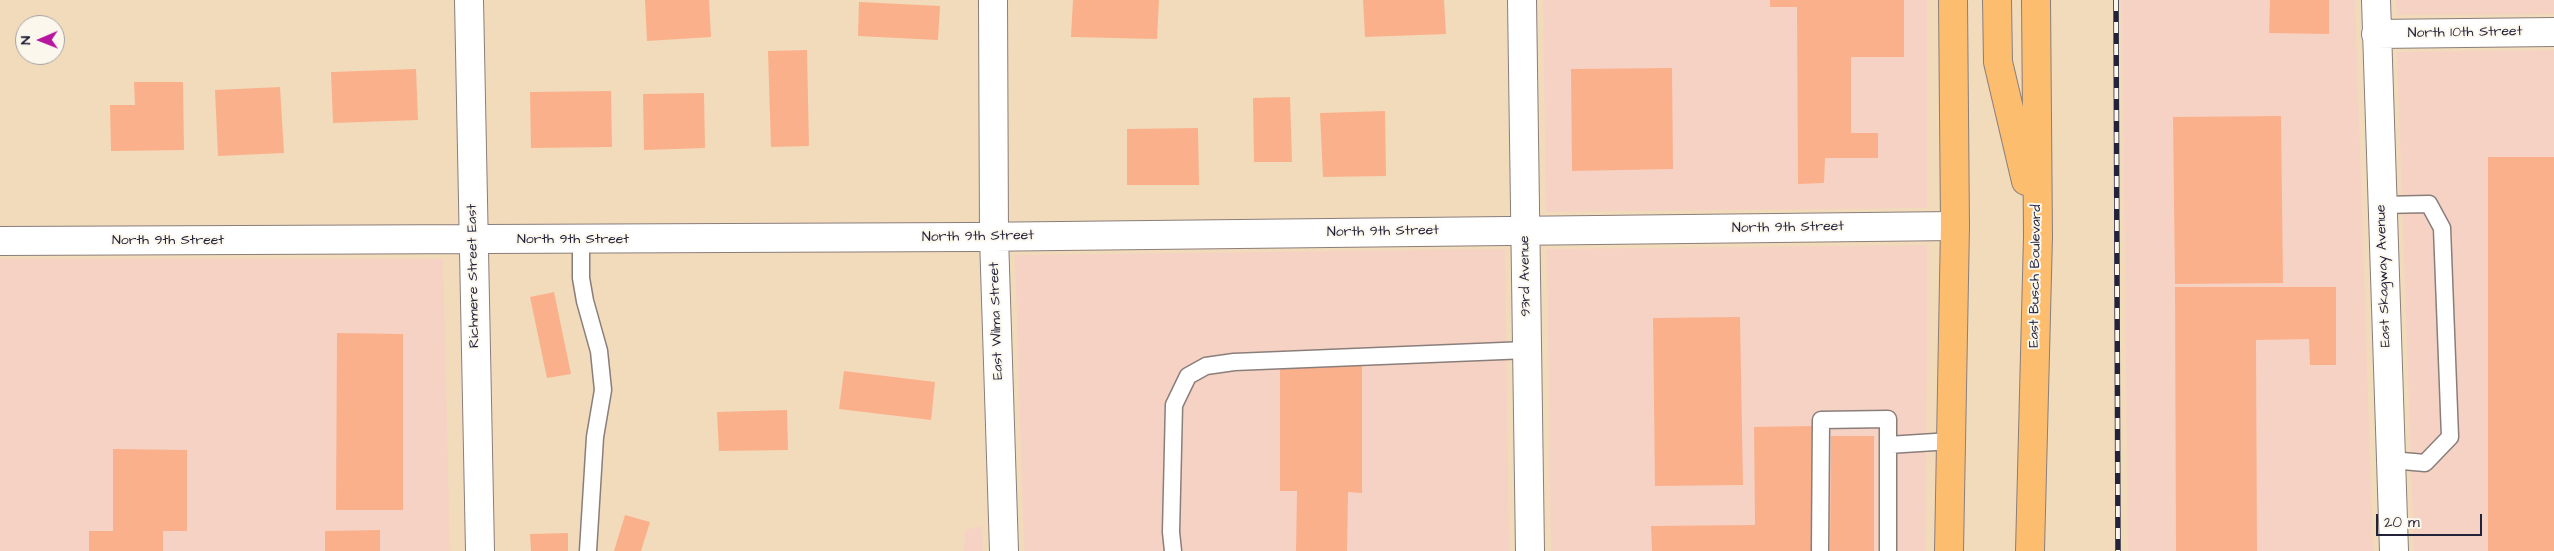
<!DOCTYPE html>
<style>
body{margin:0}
#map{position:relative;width:2554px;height:551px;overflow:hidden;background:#f2dbbb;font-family:"Architects Daughter",sans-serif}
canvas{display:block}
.north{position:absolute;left:15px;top:15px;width:50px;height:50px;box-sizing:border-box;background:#fbf7ec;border:1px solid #a4a2a5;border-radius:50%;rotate:269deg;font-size:14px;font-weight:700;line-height:20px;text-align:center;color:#22223b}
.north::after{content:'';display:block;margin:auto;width:18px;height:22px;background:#b5179e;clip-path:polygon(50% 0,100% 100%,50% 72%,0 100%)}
.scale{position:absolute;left:2376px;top:514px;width:106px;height:22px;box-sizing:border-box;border:2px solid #22223b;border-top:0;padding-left:6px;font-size:15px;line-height:18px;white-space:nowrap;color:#22223b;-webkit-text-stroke:4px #fbf7ec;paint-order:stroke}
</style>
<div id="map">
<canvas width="2554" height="551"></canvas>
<div class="north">N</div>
<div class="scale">20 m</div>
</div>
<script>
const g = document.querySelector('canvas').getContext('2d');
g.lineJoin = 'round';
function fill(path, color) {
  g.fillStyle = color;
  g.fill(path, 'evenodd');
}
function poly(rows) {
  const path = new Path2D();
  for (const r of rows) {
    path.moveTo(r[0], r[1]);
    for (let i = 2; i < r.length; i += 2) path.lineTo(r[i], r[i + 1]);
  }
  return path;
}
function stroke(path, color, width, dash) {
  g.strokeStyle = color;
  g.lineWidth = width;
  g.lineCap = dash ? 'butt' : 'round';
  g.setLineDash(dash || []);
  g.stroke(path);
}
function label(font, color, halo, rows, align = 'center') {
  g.font = font + ' "Architects Daughter",sans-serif';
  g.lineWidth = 4;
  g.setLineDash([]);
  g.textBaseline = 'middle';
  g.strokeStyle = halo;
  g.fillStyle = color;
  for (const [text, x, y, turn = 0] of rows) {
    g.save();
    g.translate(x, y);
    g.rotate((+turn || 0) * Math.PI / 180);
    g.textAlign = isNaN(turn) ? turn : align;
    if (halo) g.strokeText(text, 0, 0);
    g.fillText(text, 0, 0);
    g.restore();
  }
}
fill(poly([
 [1543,0,1927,0,1927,208,1546,212],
 [2122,0,2355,0,2373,551,2128,551],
 [2396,0,2554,0,2554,14,2397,15],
 [2554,50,2554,551,2414,551,2397,52],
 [1927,245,1926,551,1551,551,1547,249],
 [1505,249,1509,551,1024,551,1015,255],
 [0,259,443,259,450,551,0,551],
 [982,526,983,551,964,551,965,530]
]), '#f6d2c4');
fill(poly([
 [645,0,709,0,711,37,647,41],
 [1073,0,1159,0,1157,39,1071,37],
 [1363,0,1444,0,1446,34,1365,37],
 [1770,0,1904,0,1904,57,1851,57,1851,133,1878,133,1878,158,1825,158,1824,183,1798,184,1797,7,1770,7],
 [2270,0,2329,0,2329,34,2269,33],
 [859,2,940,6,938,40,858,36],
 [807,50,809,146,771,147,768,51],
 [1672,68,1673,169,1572,171,1571,69],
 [416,69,418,120,333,123,331,72],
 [134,82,183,82,184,150,111,151,110,105,135,105],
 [280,87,284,153,218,156,215,90],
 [611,91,612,147,531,148,530,92],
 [704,93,705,148,644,150,643,94],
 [1290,97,1292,162,1254,162,1253,98],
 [1385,111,1386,176,1323,177,1320,113],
 [2281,116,2283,283,2175,284,2173,117],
 [1198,128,1199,185,1127,185,1127,129],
 [2488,157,2554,157,2554,551,2488,551],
 [2175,287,2336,287,2336,365,2310,365,2309,339,2256,340,2257,551,2176,551],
 [554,292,571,374,547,378,530,297],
 [1740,317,1743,485,1655,486,1653,318],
 [337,333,403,334,403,510,336,510],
 [1280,366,1362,366,1362,493,1348,492,1347,551,1296,551,1297,491,1280,491],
 [844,371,935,382,931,420,839,409],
 [787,410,788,450,719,451,717,412],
 [1813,426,1814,551,1652,551,1651,526,1755,525,1754,427],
 [1831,436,1874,436,1874,551,1830,551],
 [113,449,187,450,187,531,163,531,163,551,89,551,89,531,113,531],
 [625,515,650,522,641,551,614,551],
 [380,530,380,551,325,551,325,531],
 [568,533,568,551,531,551,530,534]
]), '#fbb08c');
const lane = poly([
 [2382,205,2429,204,2442,228,2450,437,2425,463,2391,460],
 [581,240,581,278,585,301,599,351,603,390,595,437,588,551],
 [1888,445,1951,441],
 [1173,551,1171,532,1174,405,1188,376,1206,366,1234,362,1527,350],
 [1820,551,1821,420,1888,419,1888,551]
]);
const street = poly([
 [469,0,480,551],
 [993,0,994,237,1004,551],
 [1522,0,1530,551],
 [2376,0,2394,551],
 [2376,34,2554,32],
 [0,241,971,237,1955,226]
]);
const primary = poly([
 [1997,0,1998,62,2026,181],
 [1949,551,1955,226,1953,0],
 [2030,551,2038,236,2036,0]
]);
stroke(lane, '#8a7e7b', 19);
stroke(street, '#8a7e7b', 30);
stroke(primary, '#8a7e7b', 30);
stroke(lane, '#fff', 16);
stroke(street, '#fff', 28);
stroke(primary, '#fcbd6f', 28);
const rail = poly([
 [2116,0,2118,551]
]);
stroke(rail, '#22223b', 5.5);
stroke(rail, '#fbf7ec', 4, [11]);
label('14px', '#22223b', '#fbf7ec', [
 ["North 10th Street",2465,33,-1],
 ["North 9th Street",1788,228,-1],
 ["North 9th Street",1383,232,-1],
 ["North 9th Street",978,237,-1],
 ["North 9th Street",573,240],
 ["North 9th Street",168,241],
 ["Richmere Street East",474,276,-91],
 ["93rd Avenue",1526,276,-91],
 ["East Busch Boulevard",2036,276,-89],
 ["East Skagway Avenue",2384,276,-92],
 ["East Wilma Street",997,321,-92]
]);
</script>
